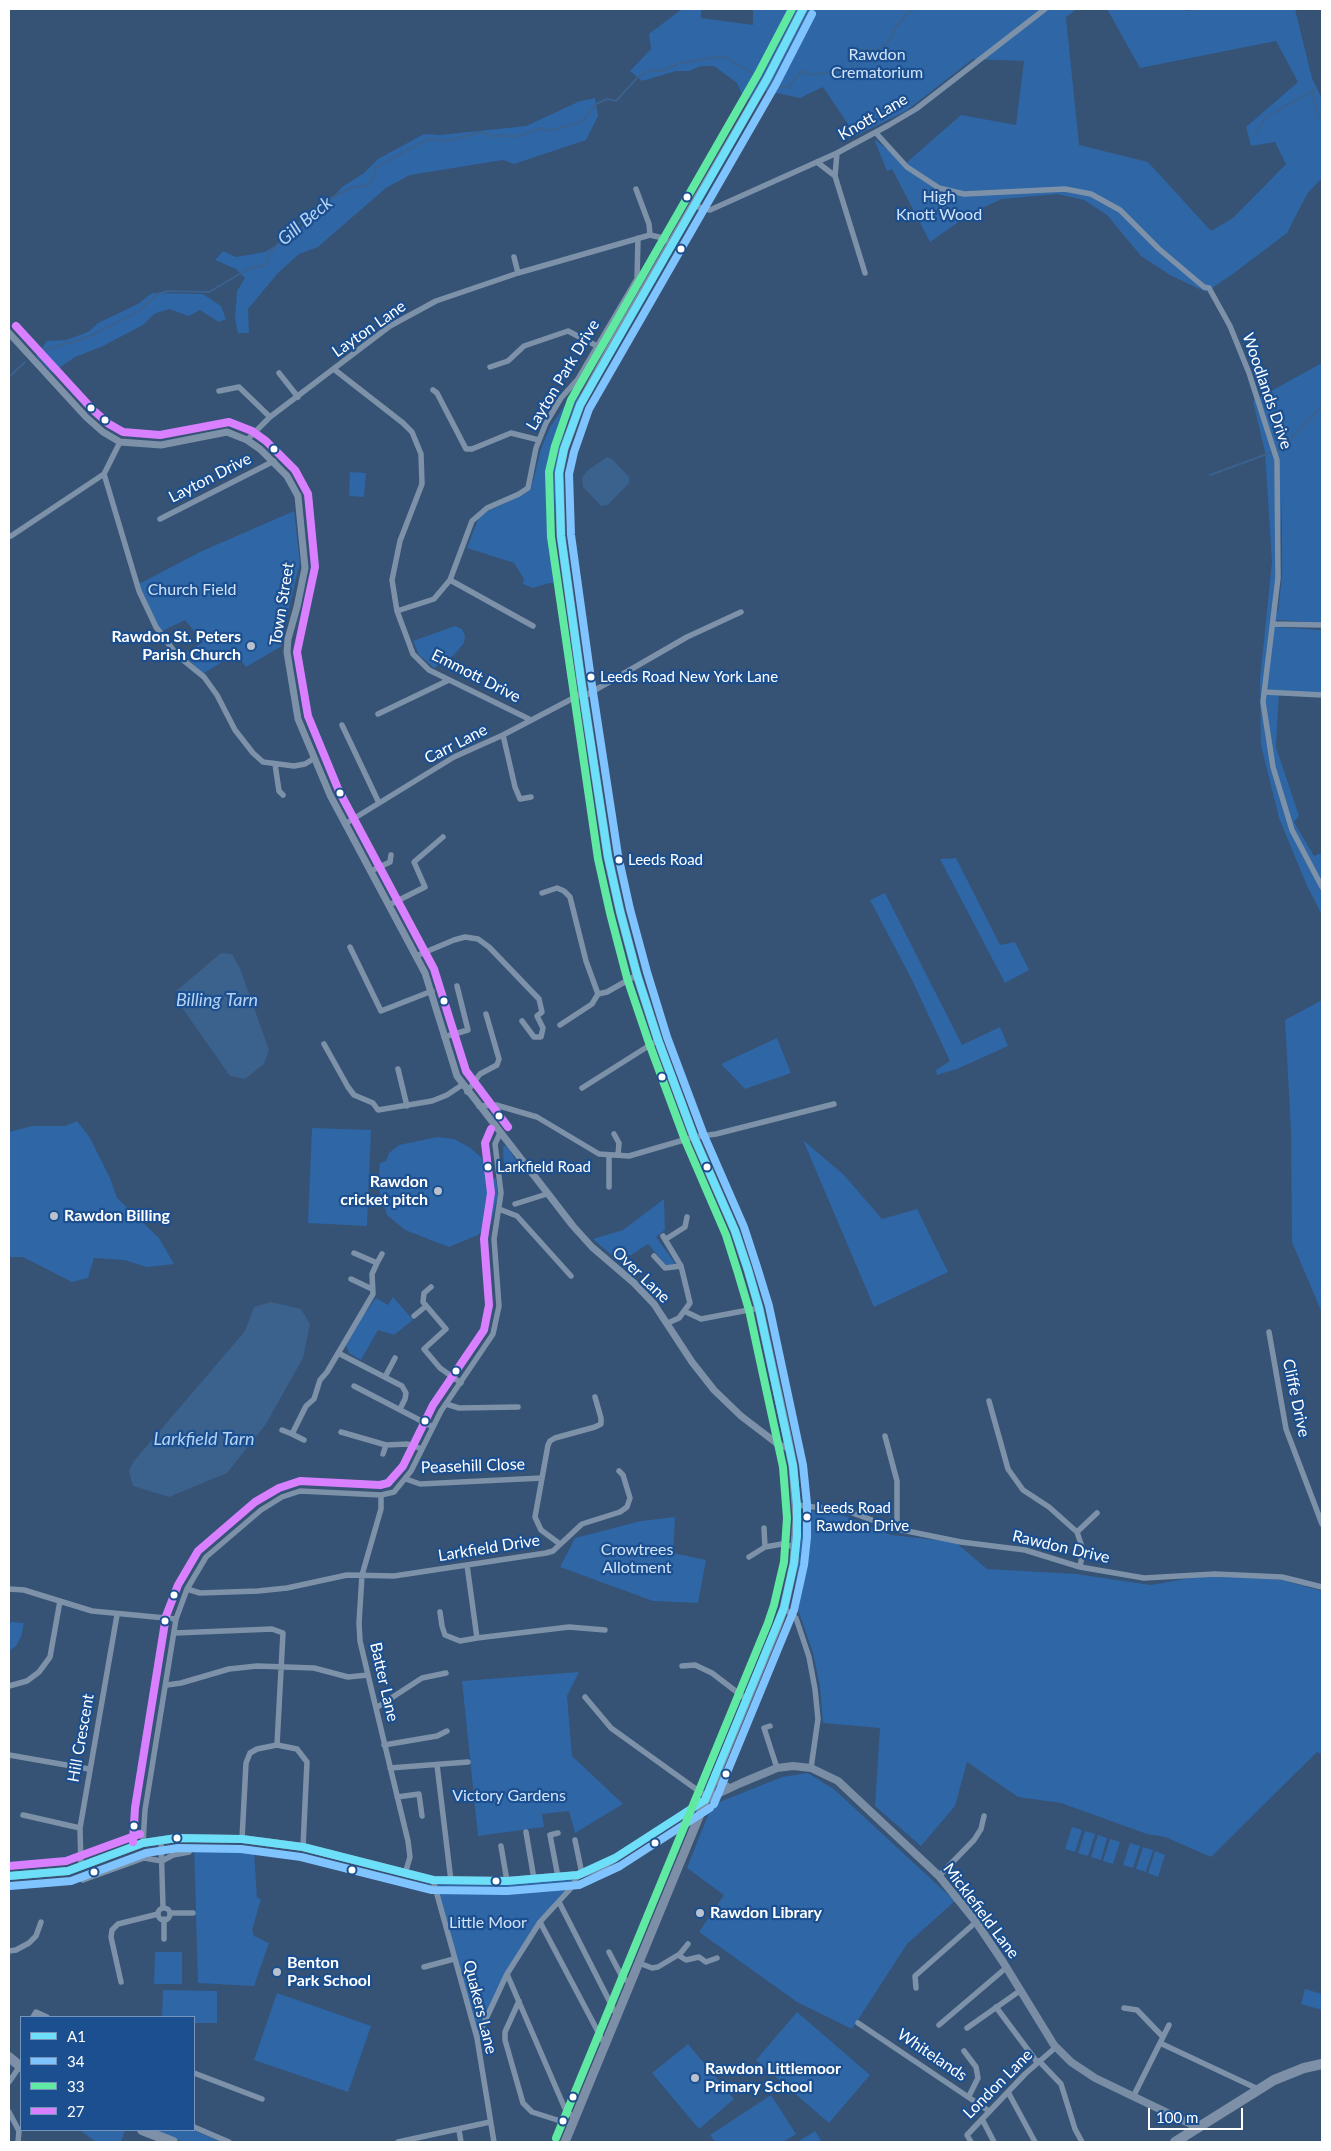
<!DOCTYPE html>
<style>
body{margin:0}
#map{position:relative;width:1331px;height:2151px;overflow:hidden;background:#365274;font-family:Lato,sans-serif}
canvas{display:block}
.frame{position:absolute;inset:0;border:10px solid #fff;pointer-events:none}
.legend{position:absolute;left:20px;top:2016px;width:175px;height:115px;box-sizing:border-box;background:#1b4f8f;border:1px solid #7695bc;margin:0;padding:6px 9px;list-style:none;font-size:15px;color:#fff}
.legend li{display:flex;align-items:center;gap:10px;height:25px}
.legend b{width:25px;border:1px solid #7695bc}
.scale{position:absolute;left:1148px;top:2108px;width:95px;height:22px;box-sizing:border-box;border:2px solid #fff;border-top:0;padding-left:6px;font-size:15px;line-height:18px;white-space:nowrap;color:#fff;-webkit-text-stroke:4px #1b4f8f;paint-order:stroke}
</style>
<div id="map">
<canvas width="1331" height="2151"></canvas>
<div class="frame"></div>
<ul class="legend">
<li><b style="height:6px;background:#6ddff8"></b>A1</li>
<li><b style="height:6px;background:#80c4ff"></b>34</li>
<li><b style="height:6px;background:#60e9a3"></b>33</li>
<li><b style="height:6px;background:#d880ff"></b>27</li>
</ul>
<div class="scale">100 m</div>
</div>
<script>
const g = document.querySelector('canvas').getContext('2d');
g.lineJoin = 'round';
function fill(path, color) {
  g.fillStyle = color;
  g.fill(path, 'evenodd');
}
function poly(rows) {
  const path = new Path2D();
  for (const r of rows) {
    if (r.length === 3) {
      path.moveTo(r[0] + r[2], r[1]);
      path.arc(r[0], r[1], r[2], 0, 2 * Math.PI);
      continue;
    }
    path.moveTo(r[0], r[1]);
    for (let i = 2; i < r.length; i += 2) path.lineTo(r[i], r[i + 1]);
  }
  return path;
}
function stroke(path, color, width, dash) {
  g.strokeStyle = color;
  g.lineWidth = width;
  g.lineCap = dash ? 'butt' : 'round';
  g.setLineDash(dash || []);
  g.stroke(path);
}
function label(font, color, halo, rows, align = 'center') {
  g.font = font + ' Lato,sans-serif';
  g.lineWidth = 4.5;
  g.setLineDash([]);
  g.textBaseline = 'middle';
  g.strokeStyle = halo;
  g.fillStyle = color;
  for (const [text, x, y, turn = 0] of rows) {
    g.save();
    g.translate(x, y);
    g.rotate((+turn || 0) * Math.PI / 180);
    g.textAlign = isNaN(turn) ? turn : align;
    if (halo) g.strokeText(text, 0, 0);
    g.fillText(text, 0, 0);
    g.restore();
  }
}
fill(poly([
 [682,9,701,9,701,18,753,25,753,9,1077,9,1066,17,1079,145,1148,162,1211,231,1233,218,1286,164,1275,142,1251,146,1246,127,1298,82,1276,41,1140,68,1107,9,1186,9,1188,11,1195,9,1295,9,1312,78,1322,99,1322,178,1307,194,1287,233,1230,276,1206,292,1170,275,1141,256,1107,215,1084,200,1057,194,1002,199,971,213,930,242,892,169,887,171,874,139,906,163,961,115,1016,125,1024,61,973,59,906,111,856,136,823,87,800,98,767,91,745,101,737,83,714,66,701,66,689,71,676,71,642,81,630,71,651,49,649,34],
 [595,98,598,116,586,140,514,164,503,160,410,175,386,188,318,247,299,254,278,273,248,309,249,333,238,333,235,319,237,291,245,278,236,269,215,260,223,251,236,257,265,252,285,240,319,213,342,187,364,173,378,159,424,134,440,135,526,126,580,101],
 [152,293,203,294,221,306,226,319,219,322,200,310,189,316,169,309,154,314,143,325,101,347,75,357,52,373,36,356,47,341,66,340,88,332,98,323,138,304],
 [1322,363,1322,623,1277,620,1276,627,1322,630,1322,693,1279,691,1276,747,1299,816,1294,822,1314,856,1322,853,1322,915,1307,886,1279,818,1261,745,1260,679,1272,562,1265,452,1253,401],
 [1282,497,1282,576,1278,611,1277,611],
 [575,390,581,394,567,424,558,459,555,492,554,527,562,584,549,583,533,588,523,584,524,579,514,563,467,548,478,519,486,512,523,495,531,489,541,449,550,427],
 [350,472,366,473,364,497,349,496],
 [294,511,300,563,282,637,282,646,246,667,236,654,202,674,184,654,203,642,185,620,160,632,137,585,202,551],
 [455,626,462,629,465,636,464,643,454,655,434,668,419,655,413,641],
 [956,858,1000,945,1015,942,1029,970,1005,983,940,859],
 [885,893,962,1045,1000,1027,1008,1046,957,1069,937,1075,936,1070,950,1061,911,978,870,900],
 [1322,1000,1322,1313,1292,1242,1291,1130,1285,1020],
 [777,1038,791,1073,745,1089,721,1064],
 [77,1121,90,1138,110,1178,117,1198,159,1238,174,1264,147,1267,124,1260,94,1258,88,1278,72,1282,23,1257,9,1257,9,1132,32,1126,65,1126],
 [312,1128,371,1130,367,1226,308,1223],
 [437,1137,454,1139,469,1147,481,1157,490,1176,496,1179,498,1196,491,1224,488,1223,478,1235,449,1247,405,1230,387,1215,378,1187,380,1163,386,1161,389,1153,399,1145],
 [803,1140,844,1175,882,1219,917,1209,948,1272,874,1307],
 [503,1146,507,1146,518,1164,504,1168],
 [664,1199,665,1230,656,1237,675,1263,673,1265,666,1265,648,1244,631,1255,616,1259,593,1239,623,1230],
 [393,1297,413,1320,394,1335,378,1330,361,1360,349,1353,346,1346,360,1320,376,1298,388,1305],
 [804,1510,845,1516,891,1535,955,1542,987,1569,1076,1574,1151,1585,1208,1575,1282,1580,1322,1591,1322,1754,1317,1752,1211,1857,1165,1837,1147,1834,1061,1803,1018,1797,967,1762,955,1806,921,1846,875,1806,880,1728,823,1723,820,1687,813,1653,794,1598],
 [675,1517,673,1553,706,1560,698,1603,653,1601,560,1567,575,1538,641,1521],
 [9,1622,24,1623,21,1637,16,1646,9,1651],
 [579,1672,567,1696,572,1756,623,1804,575,1833,569,1811,542,1814,544,1827,478,1836,462,1681],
 [808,1773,835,1790,955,1901,907,1944,852,2029,797,2002,699,1932,724,1895,687,1868,712,1805,782,1777],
 [1072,1827,1082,1830,1075,1852,1065,1849],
 [1085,1831,1095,1834,1088,1856,1078,1853],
 [1098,1835,1107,1838,1101,1860,1091,1857],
 [1110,1839,1120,1842,1113,1864,1103,1861],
 [1130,1843,1140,1846,1133,1868,1123,1865],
 [194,1845,254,1849,257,1898,261,1899,252,1930,254,1936,269,1943,254,1986,198,1983],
 [1143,1847,1153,1850,1146,1872,1136,1869],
 [1155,1851,1165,1855,1158,1877,1148,1873],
 [578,1875,540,1922,507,1974,477,2038,433,1880],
 [155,1952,182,1952,182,1984,154,1984],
 [1305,1989,1322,1994,1322,2010,1301,2004],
 [163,1990,217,1991,217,2023,194,2023,194,2017,162,2017],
 [277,1993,371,2026,348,2092,254,2060],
 [797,2012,870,2075,829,2123,756,2060],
 [688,2044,734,2099,699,2129,652,2073],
 [771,2095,796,2134,783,2142,715,2142,710,2135],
 [80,2130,125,2130,121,2142,96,2142],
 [153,2130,193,2130,222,2142,184,2142],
 [815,2131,822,2142,797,2142]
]), '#2f66a5');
fill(poly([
 [607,457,612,459,629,477,629,483,608,505,601,506,583,487,582,478,588,470],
 [221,953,232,954,240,968,269,1050,264,1064,245,1079,230,1076,178,1002,176,991],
 [271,1302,301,1309,310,1324,303,1358,266,1424,227,1473,169,1497,133,1486,129,1471,134,1461,245,1331,254,1307]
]), '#3b618d');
stroke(poly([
 [771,84,775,87,788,87,802,71,810,75,853,69,853,56,860,50,878,50,890,40,895,28,912,9],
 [1312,91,1318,115,1322,120],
 [1255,134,1266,117,1316,89],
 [37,350,48,349,88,337,138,312,157,294,168,291,209,292,250,268,266,265,269,254,287,234,320,204,350,188,368,185,374,176,375,168,427,139,447,141,481,132,492,136,519,136,542,128,547,131,582,122,596,104,607,99,616,101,637,78,649,70,661,71,680,63,723,56,759,77],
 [9,377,25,362],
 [1210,475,1281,449,1322,406]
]), '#3b618d', 2);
stroke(poly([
 [876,133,907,167,939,188,964,194,1065,189,1091,194,1120,210,1159,249,1204,287,1209,288,1230,326,1249,373,1277,460,1278,578,1263,702,1273,767,1292,830,1322,887],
 [837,153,835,176,865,273],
 [817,162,835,176],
 [636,189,649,224,650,235],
 [695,206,710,210,837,153,889,125,916,109,1045,9],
 [514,257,518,273],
 [490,367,508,361,524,346,568,331,597,346],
 [335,370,403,423,412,432,421,454,422,484,400,541,392,580,397,611,413,654,429,670,531,720],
 [279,373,298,397],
 [433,390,437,393,466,449,472,449,511,433,539,440],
 [219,391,239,387,270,417],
 [247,440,270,417,390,326,436,301,518,273,650,235,663,238,672,245],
 [120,442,104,474,139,591,156,627,177,655,204,677,217,695,235,730,253,753,263,762,294,766,305,764,313,759],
 [160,519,274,461],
 [11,536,104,474],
 [450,580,533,626],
 [397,611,434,599,450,580,472,521,487,508,519,494,528,488,536,448,546,423,561,398,578,379,637,279,638,238],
 [1273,624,1322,625],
 [1264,692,1322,695],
 [583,697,687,637,741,612],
 [378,714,449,680],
 [342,725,379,803],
 [503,735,515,787,520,799,531,797],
 [275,764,279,791,283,795],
 [345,824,454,757,503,735,583,693],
 [371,871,390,862,391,855],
 [542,893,557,888,564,891,570,897,586,961,598,994],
 [389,905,425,887,414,862,443,837],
 [350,947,381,1011,432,991],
 [416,956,454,940,465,937,478,939,489,947,539,999,542,1012,537,1016,543,1028,541,1037,534,1037,522,1021],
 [560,1025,592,1004,598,994,607,992,637,975],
 [444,1037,468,1030,457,986],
 [324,1044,348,1087,354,1095,373,1103,378,1110,432,1101,447,1095,462,1085],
 [398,1069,407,1106],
 [582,1088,658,1040],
 [467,1092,480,1074,497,1065,499,1059,486,1014],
 [479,1106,496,1105,537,1117,599,1154,629,1156,694,1137,716,1134,834,1104],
 [614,1134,619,1143,618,1155],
 [609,1155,609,1187],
 [515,1204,547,1194],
 [499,1209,517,1216,571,1276],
 [663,1236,681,1266,690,1303,679,1318,668,1323],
 [666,1239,685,1227,687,1217],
 [654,1256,665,1268,681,1266],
 [377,1263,382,1254],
 [351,1279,372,1289],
 [431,1287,424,1293,423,1302,446,1329,424,1349,440,1368,461,1383],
 [684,1311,701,1319,759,1308],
 [414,1316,426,1306],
 [1269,1332,1286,1429,1322,1524],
 [338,1353,402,1386,406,1393,405,1399,400,1409],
 [385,1377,395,1358],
 [354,1386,433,1427],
 [989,1401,1008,1469,1023,1490,1049,1507,1077,1532,1083,1550,1080,1567],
 [446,1404,459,1408,518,1407],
 [282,1430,292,1434],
 [341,1432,386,1445],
 [885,1436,897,1481,897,1529],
 [304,1440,292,1434,306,1406,314,1399,320,1380,327,1372,373,1294,372,1274,377,1263,354,1253],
 [383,1454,386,1445,408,1444,422,1449],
 [406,1479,420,1484,542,1478],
 [381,1495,381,1509,362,1575,359,1623,360,1641,368,1675,408,1841,410,1857,405,1874],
 [797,1505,847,1511,897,1529,961,1542,1025,1550,1080,1567,1144,1578,1215,1574,1282,1577,1322,1587],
 [764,1528,765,1547],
 [1077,1532,1097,1513],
 [560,1544,541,1530,535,1517,548,1445,550,1441,555,1438,595,1427,601,1424,601,1418,595,1397],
 [749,1557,765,1547,782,1544,796,1547],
 [467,1565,477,1638,569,1627,605,1630],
 [9,1589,24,1590,92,1611,176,1619],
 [187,1589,200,1593,258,1591,287,1588,347,1575,394,1576,546,1553,553,1551,582,1524,620,1512,627,1507,630,1498,623,1475,619,1471],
 [784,1608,796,1618,809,1657,815,1689,818,1719,811,1768],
 [440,1612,442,1626,445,1635,460,1641,477,1638],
 [175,1633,272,1629,283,1633,277,1745],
 [682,1666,695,1665,712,1673,746,1699],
 [167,1685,181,1683,229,1669,257,1666,314,1668,348,1677,368,1675],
 [9,1686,27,1681,39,1672,50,1657,60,1601],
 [585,1697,611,1728,707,1797],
 [376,1708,422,1678,446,1673],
 [770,1726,764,1728,777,1768],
 [384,1745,437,1736,447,1731],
 [9,1755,89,1769],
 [437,1765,451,1881],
 [390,1768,468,1762],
 [397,1797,419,1794,422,1816],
 [23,1815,80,1828],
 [526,1832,534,1879],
 [558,1833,550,1835,558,1877],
 [242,1839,246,1763,250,1753,257,1749,277,1745,297,1749,307,1762,303,1847],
 [161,1840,163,1908],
 [575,1840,582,1874],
 [143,1843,145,1810,176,1619,187,1589,206,1557,261,1510,282,1497,300,1491,381,1495,394,1492,411,1471,441,1411,493,1334,499,1306,494,1239,501,1193,495,1144,500,1133],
 [501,1846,507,1881],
 [81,1867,80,1828,117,1615],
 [939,1876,974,1840,981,1829,984,1816],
 [83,1880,144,1858,162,1861,173,1855,189,1852],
 [433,1880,477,2038,494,2142],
 [559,1902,617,2016],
 [164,1914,6],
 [170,1913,193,1913],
 [164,1919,164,1939],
 [540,1922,605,2045],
 [9,1951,16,1950,29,1943,36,1936,41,1922],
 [609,1952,622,1977,631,1984],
 [679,1955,688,1944],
 [639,1963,652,1968,658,1967,678,1955,686,1960,699,1957,706,1962,717,1958],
 [424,1967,454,1959],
 [507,1974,566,2111,575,2118],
 [121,1982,111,1937,112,1930,118,1924,158,1914],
 [916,1988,915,1976,976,1922],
 [519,2001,505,2032,505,2040,523,2103,532,2112,573,2125],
 [996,2007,1037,2062],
 [1124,2008,1137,2010,1163,2037],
 [33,2017,36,2012,47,2017],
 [858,2023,989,2111],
 [939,2025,1007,1967],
 [967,2028,1021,1990],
 [477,2038,507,1974,540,1922,572,1887,578,1875],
 [1160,2043,1258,2089],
 [964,2051,976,2067,978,2078,969,2096],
 [1039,2061,1061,2084,1075,2129,1082,2142],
 [194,2073,262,2099],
 [9,2082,20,2066],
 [1008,2092,1035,2142],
 [1133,2097,1169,2025],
 [9,2112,19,2131,18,2142],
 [982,2119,994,2142],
 [194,2127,229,2142],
 [459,2130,461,2142],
 [398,2142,490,2122],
 [971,2142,967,2135,1025,2074,1056,2047]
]), '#7d92a8', 5.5);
stroke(poly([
 [9,333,86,417,103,432,120,442,161,445,227,432,247,440,260,449,287,476,298,496,305,568,297,607,288,639,287,652,298,719,330,795,425,973,457,1076,573,1226,592,1247,634,1283,654,1304,692,1362,714,1390,741,1416,779,1445,789,1448]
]), '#7d92a8', 7);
stroke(poly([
 [716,1774,721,1783,729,1788],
 [9,1876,68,1871,143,1843,177,1838,242,1839,303,1847,433,1880,507,1881,578,1875,603,1866,705,1800,741,1783,777,1768,793,1766,811,1768,838,1781,939,1876,976,1922,1003,1962,1054,2045,1071,2062,1095,2078,1199,2128]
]), '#798da4', 8);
stroke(poly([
 [565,2142,777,1627,784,1608,794,1563,797,1518,793,1466,786,1431,759,1308,748,1270,735,1231,694,1137,658,1040,637,975,620,911,608,857,581,680,561,536,559,473,564,449,580,405,617,337,767,79,803,9]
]), '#7d8ea7', 9);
stroke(poly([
 [9,2057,21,2067],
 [142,2130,173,2142],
 [1175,2142,1274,2080,1304,2068,1322,2064]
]), '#7e90a7', 10);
stroke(poly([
 [705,1800,784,1608,794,1563,797,1536,797,1505,793,1466,759,1308,748,1270,735,1231,694,1137,658,1040,637,975,620,911,608,857,581,680,561,536,559,473,564,449,580,405,767,79,803,9],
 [9,1876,68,1871,143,1843,177,1838,242,1839,303,1847,433,1880,507,1881,578,1875,615,1858,705,1800]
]), '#6ddff8', 8);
stroke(poly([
 [714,1804,794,1610,804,1565,807,1537,807,1504,803,1465,769,1306,757,1267,744,1227,703,1133,667,1037,647,972,630,909,618,855,591,679,571,535,569,474,574,452,589,409,776,84,812,14],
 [10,1886,71,1881,146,1853,178,1848,241,1849,301,1857,432,1890,507,1891,579,1885,620,1866,710,1808]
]), '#80c4ff', 8);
stroke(poly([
 [556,2138,768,1623,774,1605,784,1562,787,1518,783,1467,749,1310,738,1273,726,1235,685,1140,649,1043,627,978,610,913,598,859,551,537,549,472,555,446,571,400,758,74,792,9]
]), '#60e9a3', 8);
stroke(poly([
 [16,326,93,410,109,424,123,432,160,435,229,422,252,431,266,441,295,470,308,494,315,567,297,652,308,716,339,791,434,969,466,1071,508,1127],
 [133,1842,135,1808,166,1616,178,1585,198,1551,255,1502,279,1488,300,1481,380,1485,388,1483,403,1466,433,1405,484,1330,489,1305,484,1239,491,1193,485,1143,491,1129],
 [9,1866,66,1861,140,1834]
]), '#d880ff', 8);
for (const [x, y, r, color] of [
 [687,197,4.5,"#fff"],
 [681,249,4.5,"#fff"],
 [91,408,4.5,"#fff"],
 [105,420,4.5,"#fff"],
 [274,449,4.5,"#fff"],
 [251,646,5,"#b9c2ce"],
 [591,677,4.5,"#fff"],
 [340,793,4.5,"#fff"],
 [619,860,4.5,"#fff"],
 [444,1001,4.5,"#fff"],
 [662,1077,4.5,"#fff"],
 [499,1116,4.5,"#fff"],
 [488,1167,4.5,"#fff"],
 [707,1167,4.5,"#fff"],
 [438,1191,5,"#b9c2ce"],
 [54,1216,5,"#b9c2ce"],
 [456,1371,4.5,"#fff"],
 [425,1421,4.5,"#fff"],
 [807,1517,4.5,"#fff"],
 [174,1595,4.5,"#fff"],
 [165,1621,4.5,"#fff"],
 [726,1774,4.5,"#fff"],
 [134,1826,4.5,"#fff"],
 [177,1838,4.5,"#fff"],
 [655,1843,4.5,"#fff"],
 [352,1870,4.5,"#fff"],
 [94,1872,4.5,"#fff"],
 [496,1881,4.5,"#fff"],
 [700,1913,5,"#b9c2ce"],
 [277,1972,5,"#b9c2ce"],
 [695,2078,5,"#b9c2ce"],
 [573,2097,4.5,"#fff"],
 [563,2121,4.5,"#fff"]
]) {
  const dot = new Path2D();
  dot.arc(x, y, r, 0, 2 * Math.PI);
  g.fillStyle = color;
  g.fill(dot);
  stroke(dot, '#1b4f8f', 2);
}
label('15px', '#fff', '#1b4f8f', [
 ["Leeds Road New York Lane",600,677],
 ["Leeds Road",628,860],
 ["Larkfield Road",497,1167],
 ["Leeds Road",816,1508],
 ["Rawdon Drive",816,1526]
], 'left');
label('16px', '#cfe3fa', '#1b4f8f', [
 ["Rawdon",877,55],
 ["Crematorium",877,73],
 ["High",939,197],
 ["Knott Wood",939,215],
 ["Church Field",192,590],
 ["Crowtrees",637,1550],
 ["Allotment",637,1568],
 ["Victory Gardens",509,1796],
 ["Little Moor",488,1923]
]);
label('16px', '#fff', '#1b4f8f', [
 ["Knott Lane",873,117,-30],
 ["Layton Lane",369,329,-35],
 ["Layton Park Drive",563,375,-59],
 ["Woodlands Drive",1267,391,71],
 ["Layton Drive",210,478,-27],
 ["Town Street",282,604,-81],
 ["Emmott Drive",476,676,27],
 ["Carr Lane",456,744,-27],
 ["Over Lane",641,1275,44],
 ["Cliffe Drive",1296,1398,78],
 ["Peasehill Close",473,1466,-2],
 ["Rawdon Drive",1061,1547,13],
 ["Larkfield Drive",489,1548,-9],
 ["Batter Lane",384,1682,77],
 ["Hill Crescent",81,1738,-80],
 ["Micklefield Lane",981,1911,53],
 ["Quakers Lane",480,2007,76],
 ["Whitelands",932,2055,34],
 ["London Lane",998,2084,-45]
]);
label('bold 16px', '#fff', '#1b4f8f', [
 ["Rawdon St. Peters",241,637,"right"],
 ["Parish Church",241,655,"right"],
 ["Rawdon",428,1182,"right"],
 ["cricket pitch",428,1200,"right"],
 ["Rawdon Billing",64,1216],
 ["Rawdon Library",710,1913],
 ["Benton",287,1963],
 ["Park School",287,1981],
 ["Rawdon Littlemoor",705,2069],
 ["Primary School",705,2087]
], 'left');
label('italic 18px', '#b5d3f5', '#1b4f8f', [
 ["Gill Beck",305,221,-40],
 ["Billing Tarn",217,1000],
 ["Larkfield Tarn",204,1439]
]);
</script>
